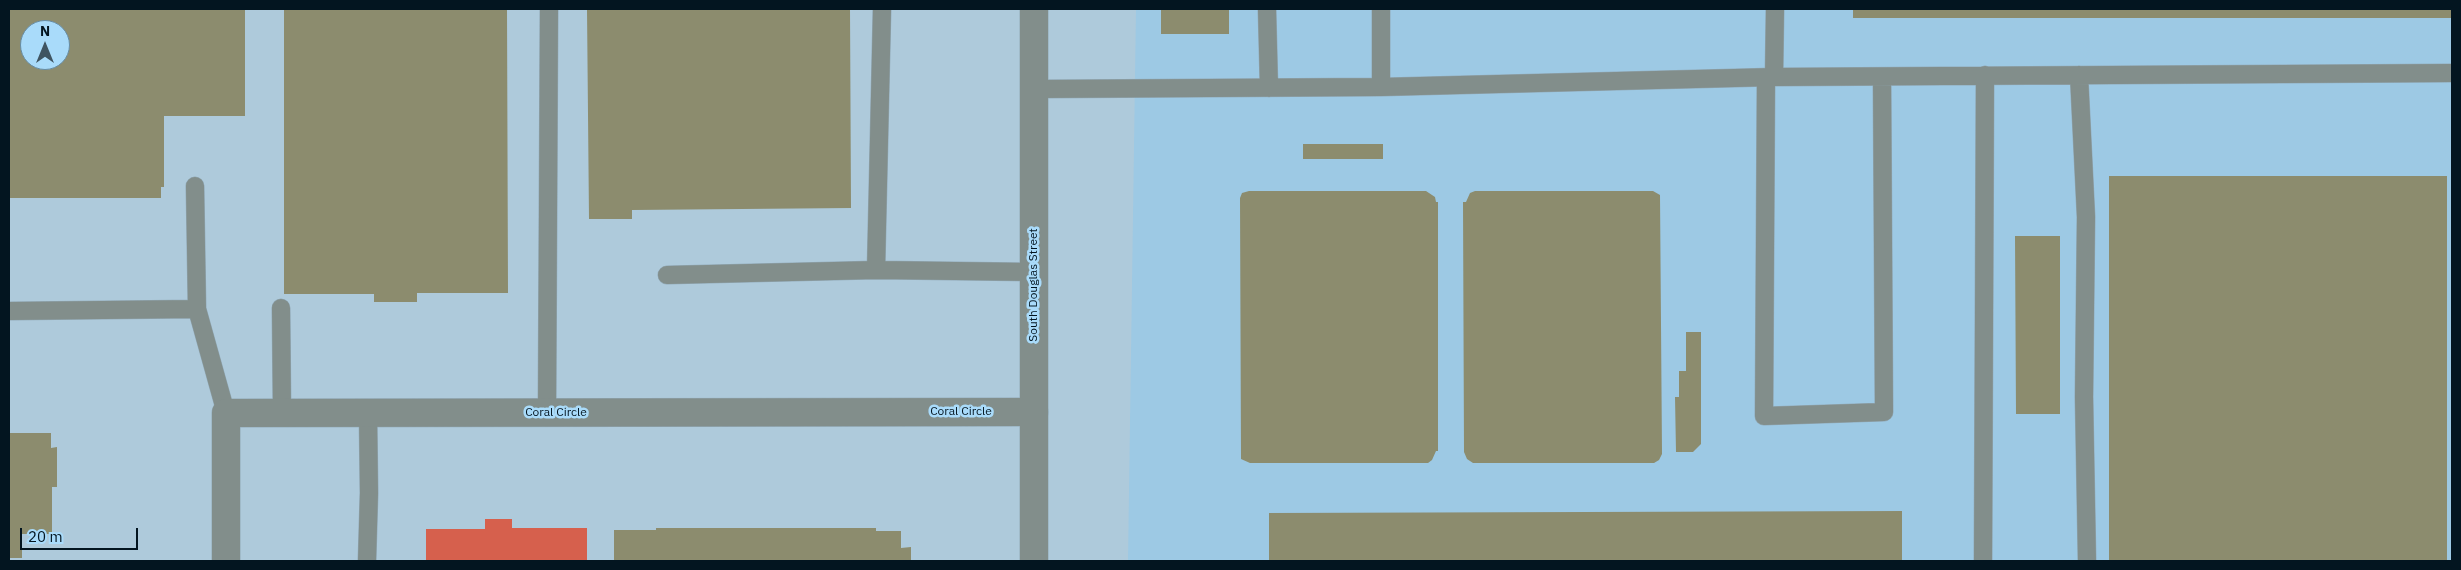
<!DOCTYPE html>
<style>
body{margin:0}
#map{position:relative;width:2461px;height:570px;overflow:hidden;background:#aecadb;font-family:"IBM Plex Sans",sans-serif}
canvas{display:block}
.frame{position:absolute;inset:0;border:10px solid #031520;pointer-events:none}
.north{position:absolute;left:20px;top:20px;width:50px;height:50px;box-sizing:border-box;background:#a9dbfa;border:1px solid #678ca3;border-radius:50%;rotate:0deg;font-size:14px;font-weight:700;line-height:20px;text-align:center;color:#031520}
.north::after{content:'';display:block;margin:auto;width:18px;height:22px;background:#3f5461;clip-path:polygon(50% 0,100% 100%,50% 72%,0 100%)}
.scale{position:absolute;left:20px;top:528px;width:118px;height:22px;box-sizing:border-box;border:2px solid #031520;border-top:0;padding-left:6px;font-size:15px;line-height:18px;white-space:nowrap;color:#031520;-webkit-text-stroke:4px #a9dbfa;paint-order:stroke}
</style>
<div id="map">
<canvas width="2461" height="570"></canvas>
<div class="frame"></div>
<div class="north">N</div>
<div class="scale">20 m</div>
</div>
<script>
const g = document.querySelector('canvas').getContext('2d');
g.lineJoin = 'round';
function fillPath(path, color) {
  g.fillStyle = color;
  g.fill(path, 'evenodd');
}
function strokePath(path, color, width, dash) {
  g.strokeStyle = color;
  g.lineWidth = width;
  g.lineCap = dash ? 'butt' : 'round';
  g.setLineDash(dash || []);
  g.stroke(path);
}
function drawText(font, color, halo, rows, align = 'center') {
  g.font = font + ' "IBM Plex Sans",sans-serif';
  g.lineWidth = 5;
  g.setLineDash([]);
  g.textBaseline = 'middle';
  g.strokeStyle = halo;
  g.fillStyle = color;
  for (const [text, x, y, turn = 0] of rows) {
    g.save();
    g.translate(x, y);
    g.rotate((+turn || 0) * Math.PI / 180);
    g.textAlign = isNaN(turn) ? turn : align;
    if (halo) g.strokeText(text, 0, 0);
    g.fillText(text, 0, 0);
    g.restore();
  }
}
fillPath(new Path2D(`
 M1136 9H2452V561H1128Z`), '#9dc9e4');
fillPath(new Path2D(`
 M485 519H512V528H587V561H426V529H485Z`), '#d6604d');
fillPath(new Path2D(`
 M9 9H245V116H164V187H161V198H9ZM30 30H60V60H30Z
 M284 9H507L508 293H417V302H374V294H284Z
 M587 9H850L851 208 632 210V219H589Z
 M1161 9H1229V34H1161Z
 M1853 9H2452V18H1853Z
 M1303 144H1383V159H1303Z
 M2109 176H2447V561H2109Z
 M1249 191H1426L1435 197 1436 202H1438V451H1436L1432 460 1428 463H1250L1241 459 1240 198 1242 193Z
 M1475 191H1653L1660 195 1662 454 1659 460 1654 463H1473L1467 459 1464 452 1463 202H1466L1470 193Z
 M2015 236H2060V414H2016Z
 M1686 332H1701V444L1693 452H1676L1675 397H1679V371H1686Z
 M9 433H51V448L57 447V487H52V534H22V558H9Z
 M1902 511V561H1269V513Z
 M656 528H876V531H901V548L911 547V561H614V530H656Z`), '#8c8c6e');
const service = new Path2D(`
 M882 9 876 270 1034 272
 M1267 9 1269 88
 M1381 9V87
 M1775 9 1774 77 2452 73
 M2079 75 2086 217 2084 397 2087 561
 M1766 77 1764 416 1884 412 1882 77
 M1035 89 1381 87 1774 77
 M667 275 876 270
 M281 308 282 413
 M197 309 226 413
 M9 311 197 309 195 186
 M547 413 549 9
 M367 561 369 493 368 413
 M1983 561 1985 75`);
const minor = new Path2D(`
 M226 561V413L1034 412`);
const tertiary = new Path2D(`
 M1034 561V9`);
strokePath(service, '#92a9b6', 19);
strokePath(minor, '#92a9b6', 29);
strokePath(tertiary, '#92a9b6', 29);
strokePath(service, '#828e8b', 18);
strokePath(minor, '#828e8b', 28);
strokePath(tertiary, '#828e8b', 28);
drawText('12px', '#031520', '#a9dbfa', [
 ["South Douglas Street",1034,285,-90],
 ["Coral Circle",961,412],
 ["Coral Circle",556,413]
]);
</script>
